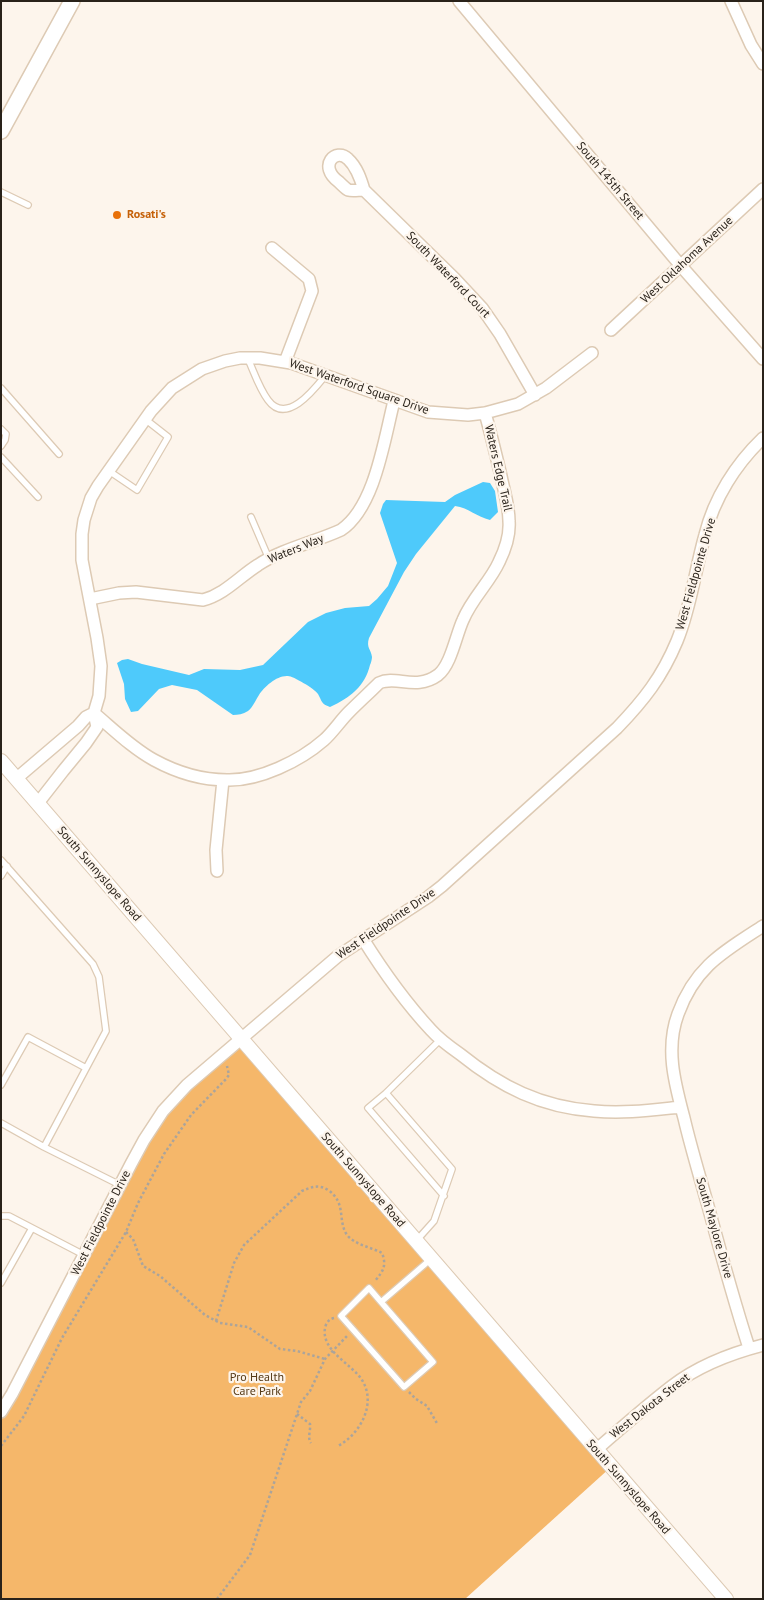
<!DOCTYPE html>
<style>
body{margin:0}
#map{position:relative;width:764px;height:1600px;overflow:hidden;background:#fdf5ec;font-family:"PT Sans",sans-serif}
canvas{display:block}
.frame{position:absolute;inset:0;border:2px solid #29221a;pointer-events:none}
</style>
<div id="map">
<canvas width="764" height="1600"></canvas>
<div class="frame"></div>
</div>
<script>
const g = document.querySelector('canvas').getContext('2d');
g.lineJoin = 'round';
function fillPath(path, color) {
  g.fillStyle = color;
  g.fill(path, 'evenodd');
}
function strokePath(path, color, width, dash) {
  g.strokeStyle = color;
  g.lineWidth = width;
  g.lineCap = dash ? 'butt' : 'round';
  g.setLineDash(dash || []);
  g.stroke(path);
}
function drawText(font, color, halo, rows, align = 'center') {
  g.font = font + ' "PT Sans",sans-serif';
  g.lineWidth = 4.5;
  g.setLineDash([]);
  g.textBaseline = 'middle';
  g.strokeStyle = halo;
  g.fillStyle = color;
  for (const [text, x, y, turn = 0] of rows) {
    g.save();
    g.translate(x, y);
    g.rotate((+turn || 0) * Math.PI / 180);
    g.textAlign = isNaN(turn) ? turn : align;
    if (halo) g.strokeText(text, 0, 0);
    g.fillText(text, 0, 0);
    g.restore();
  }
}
fillPath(new Path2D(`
 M241 1040 611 1467 465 1599H1V1412L163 1111Z`), '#f5b76a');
fillPath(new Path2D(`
 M483 482 490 483 495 491 498 512 490 520C477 517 469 508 455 506L416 554 404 572 369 638C366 648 371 649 372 657 372 659 371 663 370 665 365 686 350 698 330 707 321 704 322 701 318 694 315 689 293 676 288 676 277 675 264 687 259 695 255 701 253 707 248 711 243 714 238 715 233 715L197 690 172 685 159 689 138 711 131 712 125 699 124 684 117 663 122 660 128 659 142 664 189 675 204 669 240 670 263 665 308 622 326 613 345 608 369 606 377 599 388 586 397 563 380 513 383 504 386 500 445 502 455 495Z`), '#4ecafb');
const service = new Path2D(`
 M1 192 28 205
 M248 359C254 372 259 388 268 400 286 425 313 391 325 376
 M1 388 59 454
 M1 429 6 434 5 440 1 446
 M1 457 38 497
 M109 471 137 490 168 437 145 419
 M251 517 269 559
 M1 860 93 964 99 977 106 1031 44 1147 1 1123
 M1 876 7 866
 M1 1085 28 1037 86 1068
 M386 1093 441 1039
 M44 1147 120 1185
 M1 1216H9L84 1255
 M417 1240 434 1221 452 1169 386 1093 368 1108 444 1196
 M1 1283 32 1228
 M381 1302 369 1288 341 1316 404 1387 433 1362 381 1302 431 1259`);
const minor = new Path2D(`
 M459 1 681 266 763 359
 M731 1 751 45 763 64
 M364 190C359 190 352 191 348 190 345 188 341 184 339 182 317 166 336 147 348 159 357 167 361 180 364 190L455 279 482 308 500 334 535 395
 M272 248 309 279 312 291 285 362
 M611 330 763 189
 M90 599 119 593 136 592 203 600C225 594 239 577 258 565 282 549 315 542 341 530 375 507 384 440 394 401
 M94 713C113 729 132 748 154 760 176 772 202 780 227 780 259 781 300 761 324 740 333 732 340 721 349 712 359 702 369 693 379 683 396 675 416 691 438 675 451 665 456 635 463 620 472 598 490 582 499 562 505 550 510 534 509 521 509 506 504 491 501 476 496 455 491 434 485 413
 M17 778 78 726 86 717 94 713
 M38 803 63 771 86 743 97 727 94 713 99 696 101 666 97 638 82 560V534L84 520 91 498 98 486 151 411 172 388 202 369 225 361 240 358H260L291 363 428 412 468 415 485 413 518 404 546 388 592 353
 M217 871 216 850 223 780
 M363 939C383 971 405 1002 431 1030 439 1039 450 1047 460 1054 501 1087 541 1107 594 1111 623 1114 652 1110 681 1107
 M749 1348C734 1301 721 1254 708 1206 700 1177 691 1148 684 1118 675 1084 665 1049 678 1014 695 967 723 952 763 926
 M1 1412 12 1394 131 1164 144 1140 163 1111 187 1085 338 956 428 897 442 886 617 728C644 700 662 677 677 641 691 607 695 570 705 535 714 498 736 464 763 438
 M596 1450C621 1428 646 1406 672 1386 698 1366 732 1353 763 1345`);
const tertiary = new Path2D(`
 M1 761 726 1599`);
const secondary = new Path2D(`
 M1 131 72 1`);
strokePath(service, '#ddcab4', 8);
strokePath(minor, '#ddcab4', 14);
strokePath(tertiary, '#ddcab4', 16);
strokePath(secondary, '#ddcab4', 18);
strokePath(new Path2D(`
 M126 1232 133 1239 143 1266 160 1276 205 1315 220 1323 248 1327 280 1349 297 1351 325 1359
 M334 1318C329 1319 326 1323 325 1328 321 1351 352 1364 362 1380 377 1404 360 1434 338 1446
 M216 1321 234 1263 244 1245 302 1191C311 1187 319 1184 328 1190 347 1203 337 1220 347 1235 355 1245 371 1247 382 1253 387 1266 383 1271 375 1281
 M409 1392 416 1399 427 1406 438 1425
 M297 1414 310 1424C311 1430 307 1438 311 1443
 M1 1446 24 1416 62 1338 126 1232 138 1203 164 1154 191 1115 226 1079 229 1075 227 1066
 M217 1599 250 1555 301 1402 310 1391 325 1359 347 1336`), '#aba49b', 2.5, [2.5, 2.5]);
strokePath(service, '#fff', 5.5);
strokePath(minor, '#fff', 11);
strokePath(tertiary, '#fff', 14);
strokePath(secondary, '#fff', 15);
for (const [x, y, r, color] of [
 [117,215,5,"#e8710a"]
]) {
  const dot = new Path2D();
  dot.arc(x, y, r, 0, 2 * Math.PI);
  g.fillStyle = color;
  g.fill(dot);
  strokePath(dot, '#fdf5ec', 2);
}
drawText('12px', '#29221a', '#fdf5ec', [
 ["South 145th Street",610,181,50],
 ["West Oklahoma Avenue",687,260,-43],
 ["South Waterford Court",448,275,46],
 ["West Waterford Square Drive",359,387,19],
 ["Waters Edge Trail",498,468,77],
 ["Waters Way",296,549,-22],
 ["West Fieldpointe Drive",696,574,-74],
 ["South Sunnyslope Road",99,874,49],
 ["West Fieldpointe Drive",386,924,-34],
 ["South Sunnyslope Road",363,1180,49],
 ["West Fieldpointe Drive",101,1223,-63],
 ["South Maylore Drive",714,1228,74],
 ["West Dakota Street",650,1406,-38],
 ["South Sunnyslope Road",628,1487,49]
]);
drawText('bold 12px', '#c56008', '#fdf5ec', [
 ["Rosati's",127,215]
], 'left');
drawText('12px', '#563a17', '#fdf5ec', [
 ["Pro Health",257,1378],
 ["Care Park",257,1392]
]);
</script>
